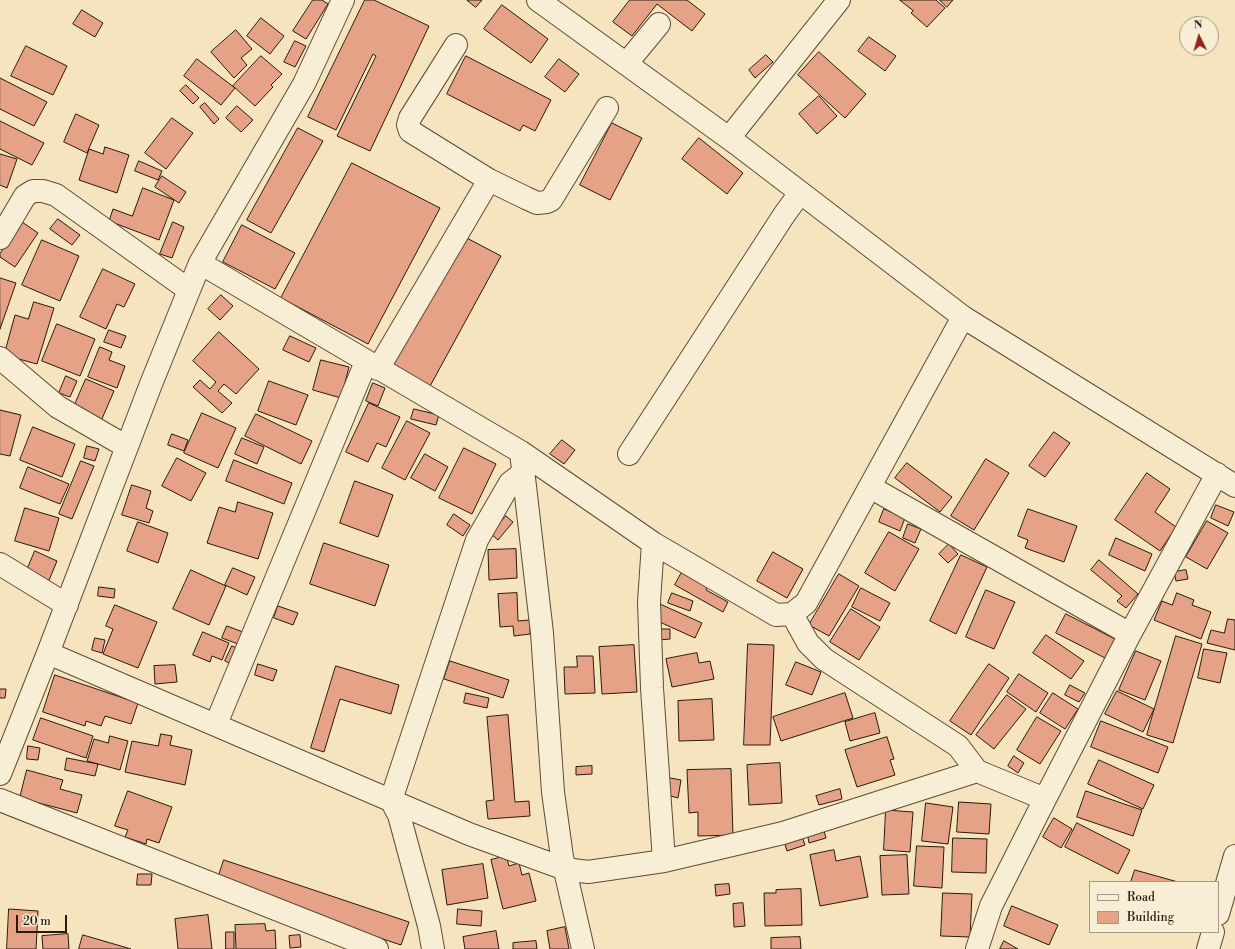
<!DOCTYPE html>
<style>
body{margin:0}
#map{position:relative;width:1235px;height:949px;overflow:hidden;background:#f5e4be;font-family:"Libre Bodoni",serif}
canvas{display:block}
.legend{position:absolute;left:1089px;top:881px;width:130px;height:52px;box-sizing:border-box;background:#f8edd5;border:1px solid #a59985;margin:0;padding:5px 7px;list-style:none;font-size:12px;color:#291a0c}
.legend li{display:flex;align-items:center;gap:8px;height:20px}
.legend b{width:20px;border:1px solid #a59985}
.north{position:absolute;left:1179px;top:16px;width:40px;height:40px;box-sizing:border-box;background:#f8edd5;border:1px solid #a59985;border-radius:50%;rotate:355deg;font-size:11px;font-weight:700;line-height:16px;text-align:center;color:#291a0c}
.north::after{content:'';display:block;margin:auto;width:14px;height:18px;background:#8f2418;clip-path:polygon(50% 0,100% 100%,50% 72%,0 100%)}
.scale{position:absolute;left:16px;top:915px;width:51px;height:18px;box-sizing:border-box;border:2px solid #291a0c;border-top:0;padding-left:5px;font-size:12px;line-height:14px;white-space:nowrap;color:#291a0c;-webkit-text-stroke:3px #f8edd5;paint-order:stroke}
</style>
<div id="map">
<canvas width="1235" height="949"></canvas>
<ul class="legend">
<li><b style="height:5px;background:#f8edd5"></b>Road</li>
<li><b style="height:11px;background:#e6a286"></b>Building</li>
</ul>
<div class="north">N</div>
<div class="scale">20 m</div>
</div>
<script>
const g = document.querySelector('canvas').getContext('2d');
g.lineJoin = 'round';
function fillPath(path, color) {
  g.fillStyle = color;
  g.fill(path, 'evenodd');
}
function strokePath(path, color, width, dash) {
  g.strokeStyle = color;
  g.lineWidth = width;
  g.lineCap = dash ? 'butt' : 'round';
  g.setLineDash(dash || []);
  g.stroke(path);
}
const building = new Path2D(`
 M313 0H322L328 4 306 39 293 31Z
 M365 0H374L429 26 370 151 337 136 376 56 373 54 336 130 308 117Z
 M467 0H482L476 7Z
 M630 0H687L705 14 692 31 657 4 632 36 613 22Z
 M900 0H936L945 8 927 27 911 13 913 11Z
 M940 0H953L947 7Z
 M502 5 548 39 531 63 484 29Z
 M82 10 103 23 95 37 73 24Z
 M261 18 284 36 270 54 247 36Z
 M236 30 252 49 241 58 247 65 234 78 211 52Z
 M869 37 896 56 885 71 858 51Z
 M295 41 306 46 295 67 284 62Z
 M26 46 67 66 53 95 11 76Z
 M819 52 866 94 845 118 798 75Z
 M766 55 773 62 755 78 749 70Z
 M261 56 282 74 271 85 273 87 255 106 233 86Z
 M466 56 551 100 535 131 523 125 520 131 447 94Z
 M197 59 235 88 221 105 184 76Z
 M559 59 579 74 565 92 545 77Z
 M0 78 47 102 34 126 0 109Z
 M186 85 199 98 193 104 180 91Z
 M819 96 837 116 817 134 799 114Z
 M205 103 219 119 214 124 200 107Z
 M237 106 253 120 241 132 226 118Z
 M76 114 99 125 87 153 64 142Z
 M172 118 193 133 166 169 145 153Z
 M0 121 44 143 32 165 0 149Z
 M612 123 642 138 610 200 580 185Z
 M298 128 323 141 271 233 247 220Z
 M699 138 743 173 727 194 682 159Z
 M105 147 129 155 117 193 79 180 89 149 103 154Z
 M0 154 17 159 7 188 0 185Z
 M139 161 162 171 158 180 135 171Z
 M352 163 440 208 368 344 281 298Z
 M162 176 186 192 179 203 155 187Z
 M143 188 174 200 159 240 109 221 113 209 132 216Z
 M58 219 80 235 72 245 50 229Z
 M22 222 38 233 15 267 0 257V254Z
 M173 222 184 227 172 258 160 254Z
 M242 225 295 253 275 289 223 262Z
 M463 236 501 256 429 388 391 367Z
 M42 240 79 256 60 301 22 285Z
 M103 269 135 284 124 307 117 304 106 329 80 317Z
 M0 278 16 283 0 329Z
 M221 295 233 306 220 320 208 309Z
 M34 302 54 308 37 364 4 355 15 315 28 319Z
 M57 324 95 339 80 376 42 361Z
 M109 330 126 336 121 348 104 342Z
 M219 332 259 369 236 394 224 384 218 391 232 403 222 413 193 387 200 380 210 389 216 382 193 361Z
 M290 336 316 348 309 362 283 350Z
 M100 347 112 352 109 360 125 366 117 388 88 377Z
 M321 360 349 367 341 398 313 390Z
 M66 376 77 381 70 397 59 393Z
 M86 379 114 391 101 421 73 409Z
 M269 381 308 395 296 425 258 411Z
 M373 383 385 388 378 406 366 401Z
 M369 403 400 417 386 447 377 443 368 462 346 452Z
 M414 409 439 415 436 425 411 419Z
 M0 410 21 415 10 456 0 454Z
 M202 413 236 428 218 468 184 453Z
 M256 414 312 441 301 464 245 436Z
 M407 421 430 433 405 480 382 468Z
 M33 427 75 444 62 477 20 460Z
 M1054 432 1070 443 1045 477 1029 466Z
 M172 434 188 440 184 451 168 445Z
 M242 438 264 447 257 464 235 454Z
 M562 440 575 450 564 464 550 454Z
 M87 446 99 449 95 461 84 458Z
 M464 448 496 464 472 514 439 498Z
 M425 454 448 467 435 491 411 478Z
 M177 458 206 473 191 501 162 486Z
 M986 459 1009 473 974 530 951 516Z
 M234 460 292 483 284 504 226 481Z
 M81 461 94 466 72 519 59 514Z
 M907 463 952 497 940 512 895 478Z
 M28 467 69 484 60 504 20 488Z
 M1147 473 1170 489 1155 512 1176 527 1160 551 1115 520Z
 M355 481 393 495 378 537 340 523Z
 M132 485 151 491 146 508 153 511 149 523 122 515Z
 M238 502 273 513 258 559 207 543 219 507 235 512Z
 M1216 505 1234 512 1228 526 1211 518Z
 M25 508 59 518 49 551 15 541Z
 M884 509 905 518 900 531 879 522Z
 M1028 509 1077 526 1064 562 1025 548 1028 540 1018 536Z
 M454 514 470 525 463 536 447 525Z
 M506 516 513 522 498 540 491 534Z
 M1207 521 1228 533 1207 569 1186 557Z
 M138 522 168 533 158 563 127 551Z
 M908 524 921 529 915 543 903 538Z
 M889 532 919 549 895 591 865 573Z
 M1116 538 1152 554 1145 571 1109 555Z
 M324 543 389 565 375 606 310 584Z
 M949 544 958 554 948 563 939 554Z
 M516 549 517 578 489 580 488 550Z
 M35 551 57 561 47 585 25 575Z
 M773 552 803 569 787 598 757 581Z
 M961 555 987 567 956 634 930 621Z
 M1099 560 1138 594 1126 608 1117 601 1122 596 1091 570Z
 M233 568 255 577 247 595 225 585Z
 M191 570 226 586 209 625 173 609Z
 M1186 570 1188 579 1176 581 1174 572Z
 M682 572 708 586 706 590 728 602 723 612 675 585Z
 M839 574 859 586 829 636 809 625Z
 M99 587 115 589 114 598 98 596Z
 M861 588 890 603 880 621 852 607Z
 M986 590 1015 602 994 649 966 637Z
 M517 593 518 621 530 620V634L514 636 513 626 500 627 498 594Z
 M672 593 693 601 690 611 668 603Z
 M1177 593 1194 600 1192 605 1211 612 1201 639 1154 620 1162 601 1172 605Z
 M660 604 702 623 695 638 653 619Z
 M115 605 157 622 138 668 103 654 113 629 106 626Z
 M278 606 298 613 293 625 274 618Z
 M851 609 880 627 859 660 830 642Z
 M1066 614 1115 639 1105 658 1056 633Z
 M1228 619 1235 620V650L1207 643 1211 630 1224 633Z
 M227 626 243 632 238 644 222 638Z
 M658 629H670V639L659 640Z
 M203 632 229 643 222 660 212 656 210 662 193 655Z
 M1046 635 1084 661 1071 679 1033 653Z
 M1176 636 1202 644 1173 743 1147 735Z
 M95 638 105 640 102 653 92 650Z
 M748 644 774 645 770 745H744Z
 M634 645 637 692 602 694 599 647Z
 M232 646 241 650 233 665 225 661Z
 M1204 649 1227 653 1220 683 1198 678Z
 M1136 651 1161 661 1145 700 1119 690Z
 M697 653 699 663 710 661 714 679 672 687 666 659Z
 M577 656H593L595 693 565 694 564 667H577Z
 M450 661 509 680 503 698 444 679Z
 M796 662 821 672 812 695 786 685Z
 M258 664 277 670 273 681 255 675Z
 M989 664 1009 678 971 735 950 721Z
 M175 665 177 682 155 684 154 666Z
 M336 666 399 685 391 714 340 699 324 752 311 748Z
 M1019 674 1048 693 1036 712 1007 692Z
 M55 675 138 703 131 724 105 716 101 726 86 721 85 726 43 712Z
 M1070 685 1085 693 1079 702 1065 695Z
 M0 689H6L5 698H0Z
 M1117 691 1154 709 1143 732 1105 714Z
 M466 693 489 698 487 708 464 703Z
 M845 693 853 718 781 741 773 717Z
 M1053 693 1078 709 1065 729 1040 713Z
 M1007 695 1026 709 994 749 976 735Z
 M712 699 714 740 679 741 678 701Z
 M875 713 880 733 850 741 845 722Z
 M508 715 515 802 529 801 530 816 488 819 486 801 494 800 487 717Z
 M1037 717 1061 731 1040 764 1017 750Z
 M41 718 93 736 86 758 33 740Z
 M1101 721 1168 747 1158 773 1091 747Z
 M161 734 172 736 170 745 192 750 185 785 125 772 132 741 158 746Z
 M110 736 128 741 120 770 87 761 94 739 108 743Z
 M887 737 894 759 890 760 895 775 857 787 845 750Z
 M28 746 40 748 38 760 27 759Z
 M1014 756 1024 763 1018 773 1008 766Z
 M67 758 98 764 95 776 65 770Z
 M1099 760 1154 785 1143 809 1088 784Z
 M780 763 782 803 749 805 747 765Z
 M592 766V774L576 775V767Z
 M731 769 733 835 698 836V812L689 813 687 770Z
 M27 770 63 780 60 789 82 795 77 813 20 798Z
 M670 778 681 780 678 798 667 795Z
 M840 789 842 799 819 805 816 796Z
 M128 791 172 807 159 843 147 839 146 844 125 837 128 830 115 826Z
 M1086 791 1142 810 1133 836 1077 817Z
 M959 802 991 804 989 834 957 832Z
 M926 803 953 807 948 844 922 841Z
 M886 810 913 812 910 852 884 850Z
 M1054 818 1072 829 1061 848 1043 837Z
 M1077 823 1130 850 1118 874 1065 847Z
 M823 827 826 838 809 843 807 832Z
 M801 833 805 845 787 851 783 838Z
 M953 838 987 839 986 873 952 872Z
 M917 846 944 847 942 888 914 886Z
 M834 850 836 861 860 856 868 897 820 906 810 855Z
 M907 855 909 894 882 895 880 856Z
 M506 856 509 866 519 863 522 875 529 873 536 901 503 909 491 860Z
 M224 860 409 922 401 945 216 884Z
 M483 864 488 898 447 905 442 870Z
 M1135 870 1178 882H1131Z
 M138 874H152L151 885H137Z
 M729 884 730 894 716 896 715 885Z
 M801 889 802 925 765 926 764 893H776V890Z
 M943 893 972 894 970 937 941 936Z
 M743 903 745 926 734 927 733 904Z
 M1012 906 1058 925 1049 945 1004 926Z
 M9 909 38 911 36 949H7Z
 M458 909 482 911 481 926 457 924Z
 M208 915 212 949H178L175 919Z
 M265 924 266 931 275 930 276 949H236L235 925Z
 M565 927 569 949H550L547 931Z
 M496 931 499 949H465L463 937Z
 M226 932H234V949H226Z
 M68 934 69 949H43L42 936Z
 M83 935 131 949H79Z
 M300 935 301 947 290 948 289 936Z
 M800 937 801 949H771V938Z
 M536 941 537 949H513V943Z
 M1004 941 1018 949H1000Z`);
fillPath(building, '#e6a286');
strokePath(building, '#291a0c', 1);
const minor = new Path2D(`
 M538 0 737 144 963 317 1235 486
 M456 45 410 118 408 125 410 131 489 180 526 198 537 203 547 202 551 200 607 108
 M626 64 659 24
 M729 138 839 0
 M0 238 25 196 33 191H43L56 195 189 290
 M200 263 521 452 542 633 553 792 562 857 583 949
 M0 358 58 407 127 447
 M378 369 489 180
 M521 452 653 543 776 615 792 614 806 603 963 317
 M629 454 784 215 800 193
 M870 487 1130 634
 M653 543 649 602 652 688 664 861
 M0 564 67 605
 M792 614 808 643 824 659 958 746 977 771 1045 799
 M48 653 469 834 565 869 588 872 664 861 783 833 977 771
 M216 724 366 362
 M0 774 48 653 151 384 200 263 304 84 343 0
 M0 800 377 949
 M1218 914 1235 856
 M433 949 429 926 399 815 391 800 477 540 510 483 523 473
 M977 949 991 906 1045 799 1130 634 1217 474
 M1208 949 1213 932`);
strokePath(minor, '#5c4c38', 24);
strokePath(minor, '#f8edd5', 22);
</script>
